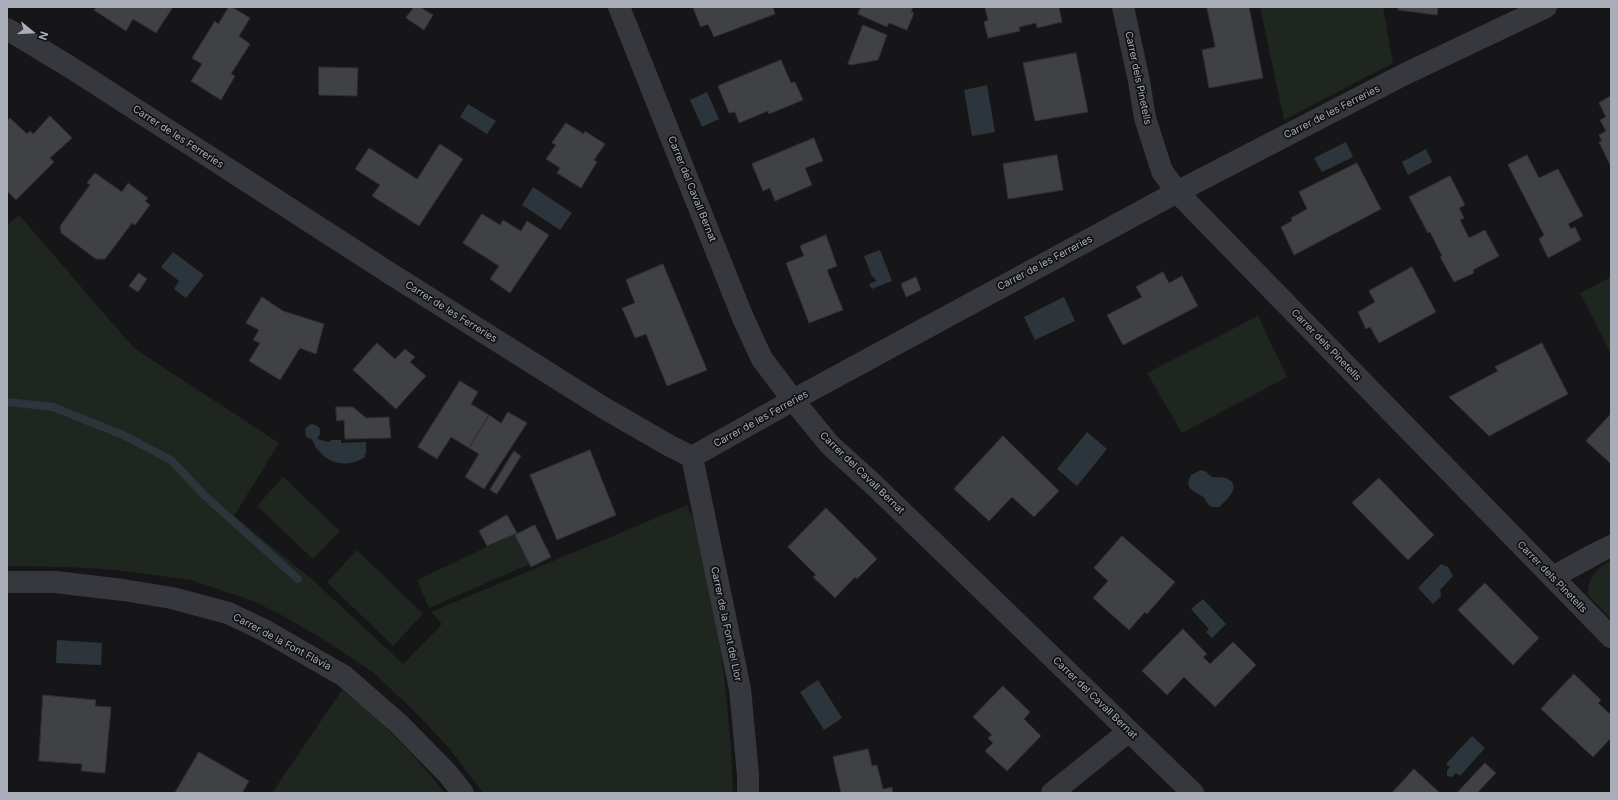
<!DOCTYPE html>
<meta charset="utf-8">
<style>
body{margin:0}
#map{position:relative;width:1618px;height:800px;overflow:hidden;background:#161618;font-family:Inter,sans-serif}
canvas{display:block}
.frame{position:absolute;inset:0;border:8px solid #a8adb8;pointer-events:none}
.north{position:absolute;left:12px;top:12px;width:40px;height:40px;-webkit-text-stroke:3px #111113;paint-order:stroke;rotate:108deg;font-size:11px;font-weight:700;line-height:16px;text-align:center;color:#a8adb8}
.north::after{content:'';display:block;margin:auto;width:14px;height:18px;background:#a8adb8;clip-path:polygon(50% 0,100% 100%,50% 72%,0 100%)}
</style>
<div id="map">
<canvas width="1618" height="800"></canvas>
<div class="frame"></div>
<div class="north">N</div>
</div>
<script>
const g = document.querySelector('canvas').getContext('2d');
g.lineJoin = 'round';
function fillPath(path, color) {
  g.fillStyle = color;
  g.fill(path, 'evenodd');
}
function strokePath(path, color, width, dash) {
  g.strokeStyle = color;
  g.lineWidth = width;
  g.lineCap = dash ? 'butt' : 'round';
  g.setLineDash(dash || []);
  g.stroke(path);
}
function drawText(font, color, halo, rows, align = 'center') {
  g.font = font + ' Inter,sans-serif';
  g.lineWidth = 3.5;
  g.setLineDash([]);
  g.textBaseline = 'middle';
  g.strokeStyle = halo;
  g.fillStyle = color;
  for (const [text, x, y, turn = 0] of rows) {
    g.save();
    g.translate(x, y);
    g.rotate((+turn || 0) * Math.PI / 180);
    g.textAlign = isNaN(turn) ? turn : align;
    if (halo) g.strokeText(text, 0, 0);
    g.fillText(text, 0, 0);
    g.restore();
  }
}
fillPath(new Path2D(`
 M1260 7H1383L1393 63 1284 120Z
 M19 215 134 348 279 443 234 516 315 582 403 664 442 624 431 612 687 505 693 518C701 550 709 582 715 614 725 673 731 733 733 793H483L449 748 420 717 374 673 331 644 285 617 253 601 191 580 115 570 68 567 7 566V225Z
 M1611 277V354L1580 293Z
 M1258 316 1287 377 1182 433 1147 373Z
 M283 477 340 531 313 559 257 506Z
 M514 534 530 564 429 608 417 580Z
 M357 550 423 614 393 646 327 582Z
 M1611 561V619L1588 595C1587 579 1596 568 1611 561Z
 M342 690C382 720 414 755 445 793H272Z`), '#1e261f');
fillPath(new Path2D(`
 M987 85 995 132 972 136 964 90Z
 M707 92 719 119 702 127 690 100Z
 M468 104 496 121 487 134 460 117Z
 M1346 142 1353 157 1322 172 1314 158Z
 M1426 149 1432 162 1408 175 1402 162Z
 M533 187 572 213 560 230 522 205Z
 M880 250 892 281 872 289 869 284 876 281 874 277H872L864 256Z
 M173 252 204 275 186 298 174 289 179 281 161 267Z
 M1064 297 1075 321 1035 340 1024 317Z
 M312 424 319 427C321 432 320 435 317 439L328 442 332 440H341V443L366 442V454L364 455 366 456C351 468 329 465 318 450 315 448 314 441 311 439 310 438 307 438 306 437L305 429 309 425Z
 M1087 432 1107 449 1077 486 1057 469Z
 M1201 470 1205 471 1212 477C1217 478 1223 476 1228 479 1242 486 1226 501 1219 507 1205 508 1209 501 1202 496 1192 490 1184 488 1191 475Z
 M1441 564 1448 567 1453 576 1440 590 1441 596 1433 604 1418 588Z
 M1203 599 1226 624 1212 638 1206 632 1209 629 1191 609Z
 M57 640 102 643 101 665 56 663Z
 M818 680 842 718 824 730 800 692Z
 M1472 736 1485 748 1460 776 1456 773 1452 777 1447 776V770L1450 767 1446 764Z`), '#2c353c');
strokePath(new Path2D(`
 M7 402 53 407 123 435 171 460 205 496 298 579`), '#2c353c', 8);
const building = new Path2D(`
 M97 7H173L156 33 133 19 126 31 94 10Z
 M229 7H232L250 18 239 36 250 44 231 74 235 76 221 100 191 81 202 64 192 58 215 21 218 24Z
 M414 7H420L433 15 424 30 406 18Z
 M693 7H773L775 14 714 37 708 24 701 27Z
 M861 7H913L911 12 914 13 907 30 889 23 887 27 858 14Z
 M985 7H1059L1062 22 1037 28 1036 23 1019 27 1020 31 988 38 984 22 988 20Z
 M1207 7H1249L1263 78 1209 88 1202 50 1215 47Z
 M1399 7H1438L1437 15 1398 10Z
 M863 25 887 35 878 60 851 65 848 64Z
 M1076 53 1088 112 1035 121 1023 63Z
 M781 60 791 83 795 82 803 100 769 114 768 111 739 123 735 112 729 113 718 86Z
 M319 67 358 68 357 96 319 95Z
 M1611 96V167L1599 142 1602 141 1599 135 1606 131 1600 120 1606 117 1599 103Z
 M50 116 72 138 50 158 54 162 16 200 7 191V121L10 118 27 134 30 131 33 134Z
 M566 123 584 134 585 131 605 144 594 160 597 162 581 188 557 173 560 168 546 159 556 145 552 143Z
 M814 138 823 161 805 168 812 185 775 201 770 188 763 191 752 164Z
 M440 144 463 159 419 226 372 196 380 185 355 169 369 148 417 179Z
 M1057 155 1063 190 1008 199 1003 164Z
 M1527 155 1539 178 1558 169 1583 216 1568 224 1571 229 1575 227 1581 240 1548 258 1539 239 1544 235 1508 165Z
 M1357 163 1381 209 1294 255 1281 227 1292 221 1291 218 1307 209 1299 192Z
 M95 173 122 192 128 183 148 198 145 201 150 205 135 225 132 223 105 259H96L61 233 60 226 90 185 87 183Z
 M1450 176 1465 205 1459 208 1464 218 1460 220 1469 238 1485 230 1499 256 1473 270 1474 273 1454 282 1440 257 1442 256 1430 232 1428 233 1409 197Z
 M482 214 500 225 503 220 521 231 527 221 549 235 510 293 490 279 499 266 463 243Z
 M826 235 837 266 827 270 843 310 809 323 786 263 804 256 800 246Z
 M663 264 707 370 667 386 646 334 635 338 622 308 635 303 626 280Z
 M1412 267 1436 312 1379 343 1370 327 1366 329 1358 312 1375 302 1369 291Z
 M1163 272 1169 283 1182 276 1198 306 1123 345 1107 315 1142 297 1136 287Z
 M139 273 147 279 138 292 129 286Z
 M916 277 921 290 906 297 901 284Z
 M262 297 283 311 324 324 316 354 300 348 280 380 249 361 260 343 253 340 259 330 246 323Z
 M377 343 395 359 405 349 415 357 410 362 426 376 396 409 353 370Z
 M1542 343 1568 394 1489 436 1449 397 1498 371 1495 367Z
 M460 381 478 392 471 404 489 415 469 448 451 437 437 459 418 447Z
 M336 407H353L366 418 389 417 391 438 345 439 344 420 337 421Z
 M508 412 527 423 484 489 465 477 479 454 469 448 489 415 501 423Z
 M1611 414V464L1586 441Z
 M1003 436 1059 491 1034 517 1012 497 989 521 954 489Z
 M590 450 616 515 557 540 530 475Z
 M514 451 521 456 497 494 490 490Z
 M1379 478 1434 535 1408 560 1352 503Z
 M826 508 877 559 857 579 855 577 835 598 813 577 816 575 788 547Z
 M507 515 517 533 487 546 479 531Z
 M535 525 551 557 531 567 515 535Z
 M1122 536 1175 582 1147 614 1145 612 1129 630 1093 598 1108 581 1094 568Z
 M1485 583 1539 638 1513 665 1458 610Z
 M1183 629 1207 654 1203 657 1210 664 1233 642 1256 665 1215 707 1184 677 1167 695 1142 671Z
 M1574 674 1601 700 1598 703 1611 715V738L1593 757 1541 709Z
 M1003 686 1030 712 1024 719 1041 736 1007 771 985 751 993 743 988 738 992 735 973 717Z
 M43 695 96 700 95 706 111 707 105 773 81 771 82 764 39 761Z
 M868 749 872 766 877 765 883 789 892 787 893 793H841L833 757Z
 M199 752 249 781 242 793H175Z
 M1485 763 1496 773 1477 793H1457Z
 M1414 769 1440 793H1392Z`);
fillPath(building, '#404145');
strokePath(building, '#303034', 1);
strokePath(new Path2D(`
 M619 7 743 318 762 359 793 400 830 445 873 484 1193 793
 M1123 7 1139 81 1145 118 1162 171 1177 192 1611 637
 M7 29 70 67 391 274 604 408 670 446 692 457
 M692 457 793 400 1177 192 1405 74 1546 7
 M692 457 740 689 748 775V793
 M1553 577 1593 555 1611 546
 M7 582H55L123 590 172 598 228 613 266 631 344 676 399 724 448 774 463 793
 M1052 793 1129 731`), '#37383d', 22);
drawText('10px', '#a8adb8', '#111113', [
 ["Carrer dels Pinetells",1138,78,78],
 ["Carrer de les Ferreries",1332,112,-27],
 ["Carrer de les Ferreries",178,137,33],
 ["Carrer del Cavall Bernat",692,189,68],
 ["Carrer de les Ferreries",1045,263,-28],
 ["Carrer de les Ferreries",451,312,32],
 ["Carrer dels Pinetells",1326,345,46],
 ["Carrer de les Ferreries",761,419,-29],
 ["Carrer del Cavall Bernat",862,473,44],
 ["Carrer dels Pinetells",1552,577,46],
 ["Carrer de la Font del Llor",726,624,78],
 ["Carrer de la Font Flàvia",282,642,28],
 ["Carrer del Cavall Bernat",1095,698,44]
]);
</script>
